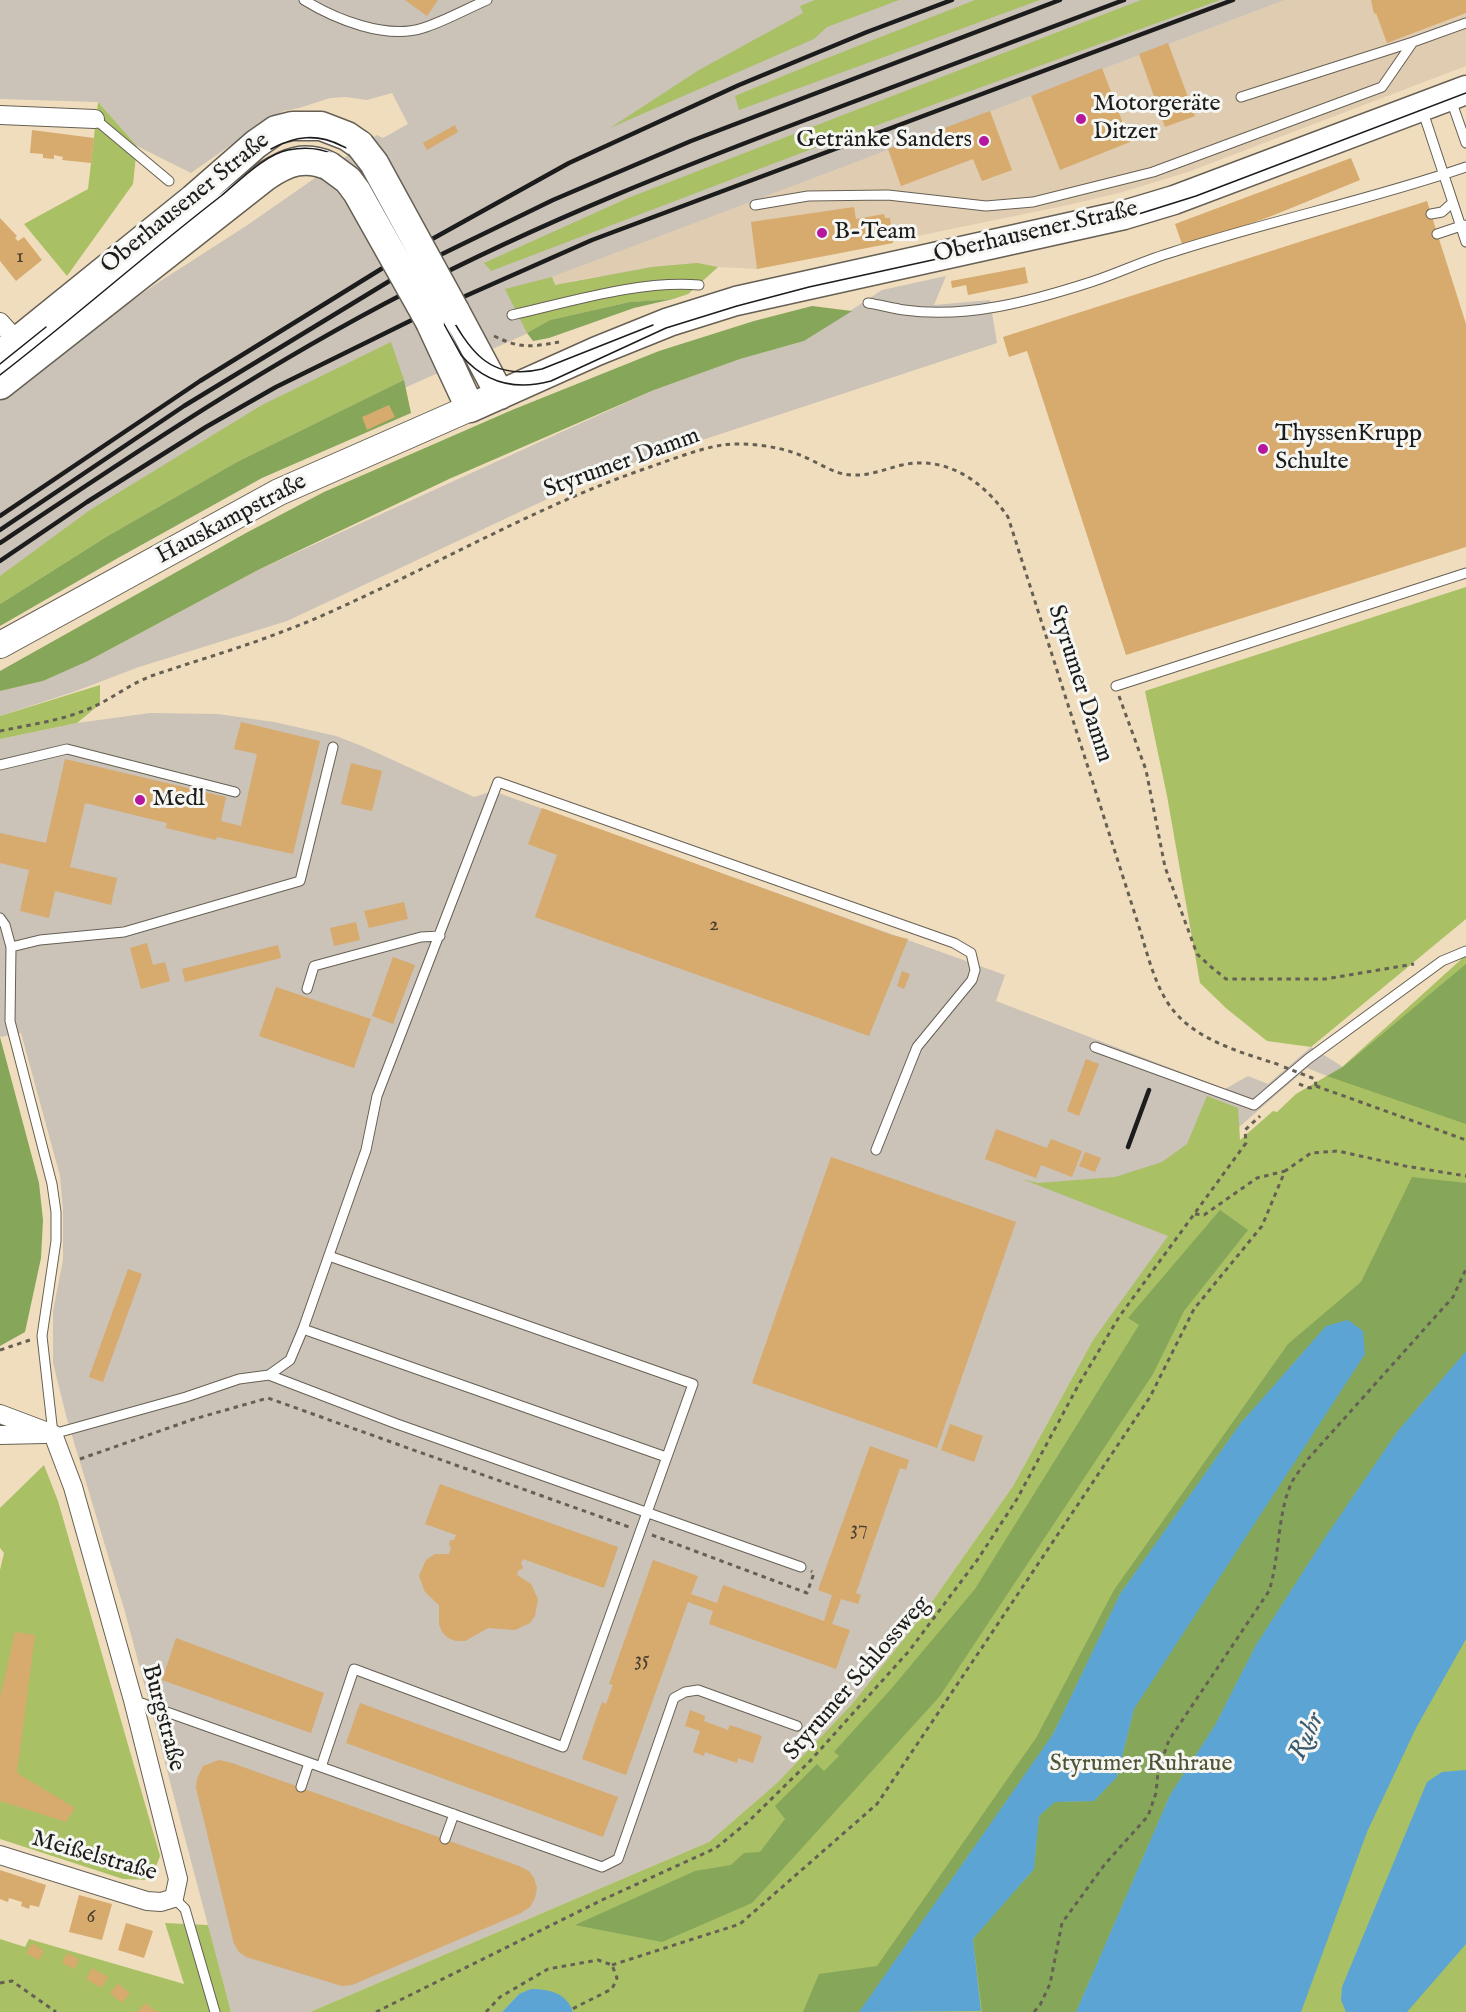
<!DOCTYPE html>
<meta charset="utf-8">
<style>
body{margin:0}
canvas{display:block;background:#f0ddbd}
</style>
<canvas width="1466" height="2012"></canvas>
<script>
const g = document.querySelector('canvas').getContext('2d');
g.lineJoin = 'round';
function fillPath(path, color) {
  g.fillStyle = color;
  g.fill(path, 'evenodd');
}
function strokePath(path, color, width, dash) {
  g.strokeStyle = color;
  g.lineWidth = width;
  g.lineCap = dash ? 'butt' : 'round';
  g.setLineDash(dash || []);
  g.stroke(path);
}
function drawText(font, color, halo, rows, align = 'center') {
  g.font = font + ' "IM FELL English",serif';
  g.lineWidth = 6;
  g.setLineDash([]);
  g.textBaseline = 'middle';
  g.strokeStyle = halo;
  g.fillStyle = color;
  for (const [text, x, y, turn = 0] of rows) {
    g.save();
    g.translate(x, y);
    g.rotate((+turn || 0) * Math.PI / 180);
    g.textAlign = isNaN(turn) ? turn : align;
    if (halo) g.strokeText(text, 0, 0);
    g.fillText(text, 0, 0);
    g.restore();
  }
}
fillPath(new Path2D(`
 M1285 0H1466V66L1188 172 1119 193 1068 205 757 269 718 267 697 263 589 278 555 285 552 277Z`), '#e0ccb1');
fillPath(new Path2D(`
 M0 0H1285L552 277 555 285 652 267 697 263 718 267 688 294 673 299 630 302 550 320 524 335 237 462 106 537 0 578V398L54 354 159 282 246 226 377 135 383 138 408 124 392 93 367 100 346 97 330 98 299 108 284 111 269 118 191 173 137 146 98 102 0 99Z
 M946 276 934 305 990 300 997 343 605 472 287 621 139 667 76 691 0 716V691L43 681 88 661 258 570 654 390 740 359 804 341 882 290Z
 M150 713 218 714 274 722 336 736 362 746 474 797 493 791 1005 975 996 1001 1225 1089 1248 1076 1268 1084 1311 1047 1343 1067 1327 1076 1307 1068 1238 1128 1239 1141 1093 1340 1013 1486 922 1616 852 1704 778 1782 709 1842 310 2012H231L125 1612 67 1419 53 1363V1311L63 1260V1210L60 1176 21 1033 0 1037V739L77 723Z`), '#cbc2b8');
fillPath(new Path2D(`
 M815 0H899L827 27 814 39 610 128 699 70 803 13 800 6Z
 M975 0H1040L739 110 735 96 817 62Z
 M1141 0H1220L809 150 491 271 484 263 628 198Z
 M98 102 137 146 133 184 67 276 24 224 88 189Z
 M697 263 718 267 688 294 673 299 630 302 550 320 527 333 505 289 552 277 555 285 652 267Z
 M391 342 404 380 237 462 106 537 0 604V576L90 510 262 405Z
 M1466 587V919L1311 1047 1267 1041 1227 1009 1200 983 1167 796 1145 691Z
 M100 685V704L77 723 0 739V716Z
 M1466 955V2012H573L572 2009 519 1994 502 2012H310L709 1842 778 1782 852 1704 922 1616 1013 1486 1093 1340 1168 1236 1022 1179 1038 1183 1115 1177 1162 1162 1187 1144 1207 1096 1238 1108 1240 1140 1273 1111 1277 1112 1296 1094 1342 1067Z
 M44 1465 58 1501 160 1856 151 1880 123 1879 0 1839V1570L4 1553 0 1548V1508Z
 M165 1923 208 1925 231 2012H0V1939L25 1947 29 1939 184 1984Z`), '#a9c065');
fillPath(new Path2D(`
 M673 299 634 308 549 338 533 341 527 333 550 320 630 302Z
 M812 306 852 311 804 341 740 359 654 390 449 479 258 570 88 661 43 681 0 691V671L246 533 324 492 512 410 659 351 754 321Z
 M404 380 411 413 262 478 118 558 0 626V604L106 537 237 462Z
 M1466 964V1124L1327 1076 1343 1067Z
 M0 1037 39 1183 43 1220 41 1258 25 1332 0 1346Z
 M1412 1177 1466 1183V1351L1397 1432 1324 1539 1256 1645 1215 1725 1170 1795 1076 2012H982L973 1939 1034 1869 1039 1816 1055 1802 1094 1801 1117 1777 1134 1709 1326 1326 1240 1424 1120 1594 1053 1734 859 2012H803L819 1974 877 1966 1036 1738 1114 1590 1288 1344 1361 1282Z
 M1220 1210 1248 1230 1184 1311 1153 1374 940 1696 752 1903 662 1942 575 1925 695 1871 731 1865 744 1853 760 1852 785 1819 775 1806 817 1764 824 1771 839 1756 834 1752 891 1689 975 1589 1139 1325 1128 1318Z`), '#86a65a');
fillPath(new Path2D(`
 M1348 1320 1363 1331 1365 1354 1134 1709 1117 1777 1094 1801 1055 1802 1039 1816 1034 1869 973 1939 981 2011 859 2012 1053 1734 1120 1594 1240 1424 1326 1326Z
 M1466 1351V1639L1416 1728 1367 1832 1301 2012H1076L1170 1795 1215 1725 1256 1645 1324 1539 1397 1432Z
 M1466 1770V1944L1407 2012H1346L1341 2000 1342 1987 1427 1782 1442 1772Z
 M531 1989C549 1989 567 1993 573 2012H502L519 1994Z`), '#5ca4d3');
fillPath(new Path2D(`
 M405 0H438L427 16Z
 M1371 0H1466V13L1387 43 1376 13 1374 14Z
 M1168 43 1195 116 1165 127 1139 54Z
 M1102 68 1130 142 1060 170 1031 96Z
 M990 111 1012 170 982 181 973 159 901 186 888 149Z
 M455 125 458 132 427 150 423 143Z
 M32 130 94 138 91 163 62 160 63 157 54 155V159L43 158V154L30 153Z
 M1351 158 1360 180 1269 217 1183 247 1175 224Z
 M1427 201 1466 324V547L1126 655 1027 351 1009 357 1003 337Z
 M854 207 856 219 884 214 885 218H890L893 243 757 269 751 222Z
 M0 218 17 236 15 238 18 241 24 237 42 260 16 281 0 261Z
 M1025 267 1028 283 968 295 966 285 952 288 951 281Z
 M389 405 395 417 367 430 362 417Z
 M241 722 320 741 293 854 217 837 216 840 166 828 167 823 85 803 70 867 117 878 111 905 55 891 49 918 20 911 29 870 0 863V833L46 843 65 759 226 797 221 821 241 826 257 754 234 749Z
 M351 763 382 771 372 811 341 804Z
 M542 808 892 935 908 939 869 1036 535 917 557 855 528 844Z
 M404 902 408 919 369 928 364 911Z
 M356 922 360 940 334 946 330 928Z
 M147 943 153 965 165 962 170 981 141 989 130 948Z
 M278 945 281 958 185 982 182 969Z
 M393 957 415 965 393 1024 372 1016Z
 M902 971 910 974 904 989 897 986Z
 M276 987 371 1019 354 1068 259 1036Z
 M1086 1059 1099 1064 1079 1116 1067 1111Z
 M996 1129 1047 1148 1051 1139 1082 1151 1072 1177 1041 1165 1036 1178 985 1159Z
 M1085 1152 1101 1158 1095 1172 1079 1166Z
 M831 1157 1016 1222 937 1448 752 1383Z
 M128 1269 142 1274 103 1382 89 1377Z
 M950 1424 983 1436 974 1462 941 1450Z
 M870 1446 909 1460 906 1470 900 1468 856 1593 861 1595 858 1604 841 1599 832 1624 850 1630 836 1669 709 1624 713 1611 688 1602 626 1775 582 1759 602 1702 606 1704 613 1685 609 1684 653 1560 698 1576 691 1594 717 1603 723 1585 824 1621 832 1595 818 1590Z
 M440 1484 618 1547 604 1588 523 1559 521 1563 523 1568 518 1571 517 1575 531 1584 538 1599 535 1616 530 1623 515 1630 488 1628 465 1641H456L448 1638 442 1632 439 1624V1605L425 1592 419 1576 426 1560 435 1554H449L451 1548 449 1544 451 1540H454L456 1535 425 1524Z
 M15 1632 35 1635 17 1773 75 1808 66 1822 0 1801V1698Z
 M176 1638 324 1693 311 1733 162 1680Z
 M360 1703 618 1797 603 1837 346 1743Z
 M690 1710 705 1716 704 1721 728 1730 730 1725 762 1736 753 1763 738 1758 737 1763 705 1752 704 1756 693 1752 700 1731 685 1726Z
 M219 1760 232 1763 519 1866 529 1871 534 1878 537 1888 535 1898 530 1907 521 1913 352 1985 342 1986 246 1957 239 1952 234 1944 196 1788 197 1779 203 1766Z
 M0 1870 46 1885 39 1907 30 1905 29 1909 21 1906 22 1902 9 1898 8 1902 0 1899Z
 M79 1895 112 1904 102 1940 69 1932Z
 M126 1923 153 1931 144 1958 118 1950Z
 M32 1943 44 1951 39 1960 26 1953Z
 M67 1953 79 1959 75 1969 62 1963Z
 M92 1968 108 1977 101 1988 86 1979Z
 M118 1984 130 1993 122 2003 110 1993Z
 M145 2003 157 2012H138Z`), '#d7aa6d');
const lane = new Path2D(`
 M304 0C335 19 386 40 423 28 445 21 466 9 487 0
 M1241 97 1413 42
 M1451 100 1466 143
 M1422 109 1466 242
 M95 119 169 181
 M755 205 808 196 888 195 986 206 1033 202 1153 172 1382 87 1413 42 1466 23
 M1431 214 1442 212 1452 203
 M1437 234 1464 225
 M868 303C880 305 892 308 904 310 966 319 1032 301 1091 282 1119 273 1145 260 1173 252 1269 221 1370 200 1466 167
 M512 315C570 302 640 280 699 285
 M1116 686 1466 573
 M0 765 67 749 235 792
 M0 918 5 925 11 947 10 1021 52 1184 56 1212V1241L42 1336 53 1434 186 1397 239 1379 269 1375 397 1424 801 1567
 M11 947 40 940 124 932 300 881 333 747
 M307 989 314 966 421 937 440 936
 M1095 1047 1254 1105 1308 1059 1442 961 1466 951
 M303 1329 666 1457
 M269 1375 290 1360 303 1329 366 1150 377 1096 498 782 954 943 971 953 975 970 972 980 917 1047 876 1150
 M133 1700 602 1867 618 1859 674 1698 685 1692 698 1690 797 1726
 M321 1767 354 1669 563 1747 693 1384 329 1256
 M301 1787 309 1763
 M445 1839 454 1814
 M174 1898 185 1909 215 2012`);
const street = new Path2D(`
 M0 115 95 119
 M0 322 18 342
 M0 1414 53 1434 73 1487 133 1700 178 1879 174 1898 161 1902 147 1901 0 1855
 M0 1435 45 1434`);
const secondary = new Path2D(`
 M0 645 279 492 470 408`);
const primary = new Path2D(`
 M455 311 500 395
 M430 322 470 408 597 351 669 322 736 301 1124 215 1174 200 1466 90
 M0 355 193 199 256 144 276 130 292 126H321L347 136 360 145
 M0 385 266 176C287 162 305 155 329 166`);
strokePath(lane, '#666054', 11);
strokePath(street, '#666054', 20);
strokePath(secondary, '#666054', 28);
strokePath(primary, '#666054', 31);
strokePath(new Path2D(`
 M494 336C521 349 530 347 559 342
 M1119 696 1146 770 1165 867 1197 954 1210 966 1226 979H1325L1414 964
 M0 731C28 725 59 721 86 710 109 701 128 685 151 676 195 661 241 648 284 631 317 619 350 603 382 588 471 546 558 498 650 467 673 459 698 449 722 445 746 442 778 446 800 455 816 461 835 475 852 475 870 476 885 469 902 465 947 455 984 482 1008 517L1140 930C1147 953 1153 978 1166 1000 1189 1039 1240 1052 1280 1065
 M1299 1084 1310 1088 1316 1086 1466 1140
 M1195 1214 1204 1215 1257 1178 1285 1171
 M0 1350 30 1340
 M80 1459 194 1419 268 1398 629 1527
 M652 1535 807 1593 814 1573 811 1571
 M612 1965 740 1924 877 1804 1150 1397 1194 1309 1262 1226 1285 1171 1311 1153 1338 1151 1405 1166 1466 1176
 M0 1983 12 1981 56 2012
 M376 2012 602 1900 716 1848 749 1821 810 1761 909 1651 978 1559 1017 1499 1079 1384 1119 1317 1246 1143 1245 1130 1260 1116
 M486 2012 500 1997 548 1969 598 1960 612 1965 617 1978 612 1989 572 2009
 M1034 2012 1040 2005 1050 1984 1062 1923 1105 1864 1148 1816 1156 1793 1158 1771 1169 1740 1269 1591C1280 1557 1277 1513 1292 1482 1296 1474 1303 1467 1308 1459L1453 1297 1466 1269`), '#666054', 3, [4.5, 4.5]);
strokePath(lane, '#fff', 9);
strokePath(street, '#fff', 18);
strokePath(secondary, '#fff', 26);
strokePath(primary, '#fff', 28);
strokePath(new Path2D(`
 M271 149C295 136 317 133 342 146 347 148 353 151 357 155 367 165 373 179 380 190
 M414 251C424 270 435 289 446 308 469 349 488 382 542 369L653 325
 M0 364 46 327
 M0 375C75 317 146 254 221 196 239 181 266 154 288 150 324 143 346 157 367 184L461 355C485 383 515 391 551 381L666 328 737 306 809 287 1129 217 1196 196 1466 93`), '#1c1c1c', 1.5);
strokePath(new Path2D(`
 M0 516 200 381 407 253 569 163 739 85 867 32 952 0
 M0 530 184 406 401 274 553 200 691 141 1060 0
 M0 543C133 454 265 365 407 292 543 221 686 165 829 111 928 74 1026 37 1124 0
 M0 561 87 502 206 427 276 387 418 317 592 240 1233 0
 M1128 1147 1149 1090`), '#1c1c1c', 4.5);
const primaryBridge = new Path2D(`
 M360 145 374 163 455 311
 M329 166 348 180 357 192 430 322`);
strokePath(primaryBridge, '#666054', 31, []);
strokePath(new Path2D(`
 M1284 1067 1315 1079 1316 1086`), '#666054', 3, [4.5, 4.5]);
strokePath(primaryBridge, '#fff', 28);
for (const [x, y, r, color] of [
 [1081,119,6,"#b5179e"],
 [984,141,6,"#b5179e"],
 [822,233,6,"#b5179e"],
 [1263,449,6,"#b5179e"],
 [140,800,6,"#b5179e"]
]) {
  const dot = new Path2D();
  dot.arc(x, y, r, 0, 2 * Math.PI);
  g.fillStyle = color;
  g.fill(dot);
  strokePath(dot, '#f6f6f2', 2);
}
drawText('21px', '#4b4030', null, [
 ["1",20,258],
 ["2",714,926],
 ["37",859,1530],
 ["35",642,1661],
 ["6",91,1918]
]);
drawText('24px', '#1c1c1c', '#f6f6f2', [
 ["Motorgeräte",1093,105],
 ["Ditzer",1093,133],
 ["Getränke Sanders",972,141,"right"],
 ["B-Team",834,233],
 ["ThyssenKrupp",1275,435],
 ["Schulte",1275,463],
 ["Medl",152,800]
], 'left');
drawText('24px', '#1c1c1c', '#f6f6f2', [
 ["Oberhausener Straße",186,204,-39],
 ["Oberhausener Straße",1036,233,-13],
 ["Styrumer Damm",622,464,-20],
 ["Hauskampstraße",232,520,-28],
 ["Styrumer Damm",1079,684,72],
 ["Styrumer Schlossweg",858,1679,-49],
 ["Burgstraße",162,1718,75],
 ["Meißelstraße",94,1857,16]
]);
drawText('24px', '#4d5536', '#f6f6f2', [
 ["Styrumer Ruhraue",1141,1765]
]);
drawText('italic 26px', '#39596e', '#f6f6f2', [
 ["Ruhr",1308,1737,-65]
]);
</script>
